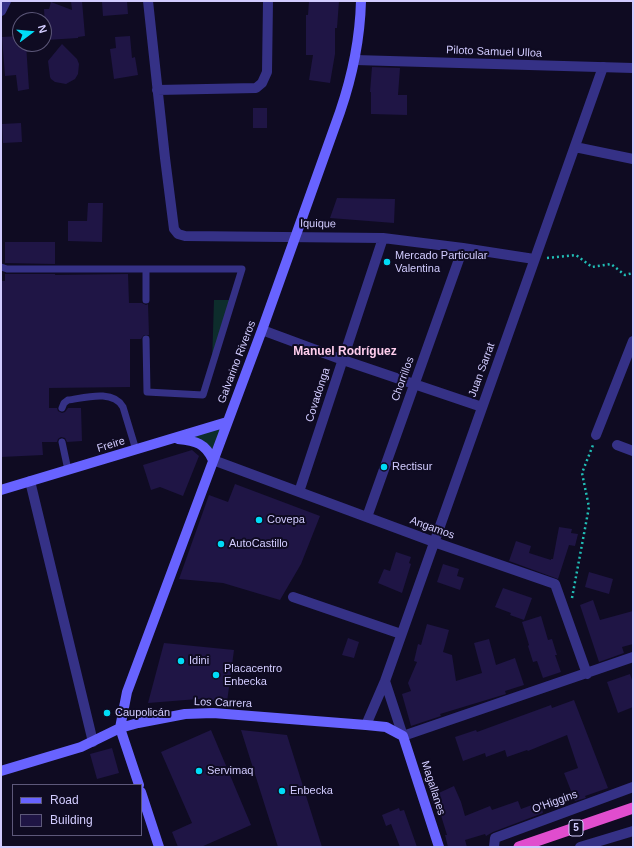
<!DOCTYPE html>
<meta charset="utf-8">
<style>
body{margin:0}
#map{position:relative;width:634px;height:848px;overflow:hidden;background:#0f0b22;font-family:Arial,sans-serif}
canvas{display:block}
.frame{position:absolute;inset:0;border:2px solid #d2ccff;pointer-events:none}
.legend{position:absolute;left:12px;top:784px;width:130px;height:52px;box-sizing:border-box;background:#0f0b22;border:1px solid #5d587a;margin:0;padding:5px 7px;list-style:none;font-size:12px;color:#d2ccff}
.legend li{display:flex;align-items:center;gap:8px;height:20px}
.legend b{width:20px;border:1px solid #5d587a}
.north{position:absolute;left:12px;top:12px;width:40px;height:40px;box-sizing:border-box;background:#0f0b22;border:1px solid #5d587a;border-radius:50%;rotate:74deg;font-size:11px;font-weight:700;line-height:16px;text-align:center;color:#d2ccff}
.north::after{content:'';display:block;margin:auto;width:14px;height:18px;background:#00dcf7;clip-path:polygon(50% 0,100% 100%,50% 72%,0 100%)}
</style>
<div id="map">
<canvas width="634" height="848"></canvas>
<div class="frame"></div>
<ul class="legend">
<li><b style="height:5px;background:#6863ff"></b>Road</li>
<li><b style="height:11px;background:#1f1545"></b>Building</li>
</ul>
<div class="north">N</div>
</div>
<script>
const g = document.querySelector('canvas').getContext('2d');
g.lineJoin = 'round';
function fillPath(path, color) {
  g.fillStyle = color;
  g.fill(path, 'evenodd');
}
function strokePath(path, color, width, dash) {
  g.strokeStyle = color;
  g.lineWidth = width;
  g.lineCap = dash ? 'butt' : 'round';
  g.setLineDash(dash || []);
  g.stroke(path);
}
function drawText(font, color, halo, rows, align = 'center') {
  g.font = font + ' Arial,sans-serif';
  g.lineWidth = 4;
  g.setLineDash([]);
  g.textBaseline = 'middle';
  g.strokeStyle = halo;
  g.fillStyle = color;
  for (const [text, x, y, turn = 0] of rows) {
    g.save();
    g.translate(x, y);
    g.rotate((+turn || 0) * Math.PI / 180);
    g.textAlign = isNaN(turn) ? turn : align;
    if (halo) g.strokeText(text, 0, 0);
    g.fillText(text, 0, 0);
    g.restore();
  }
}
fillPath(new Path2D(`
 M214 300H232L212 364Z
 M227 422 213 460 209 452 177 438Z`), '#0d2d2c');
fillPath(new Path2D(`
 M71 1H82L85 36 78 37V38L46 40 44 9H49L51 2 72 10Z
 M117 1H127L128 14 103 16 102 2Z
 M309 1H339L337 28H335V54L330 83 309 80 313 55H306V15H308Z
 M20 36V44H26L29 89 18 91 16 75 5 76 2 37Z
 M130 36 132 58 135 57 138 75 114 79 110 49 116 48 115 37Z
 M62 44 77 59 79 64 78 74 75 79 66 84 55 82 51 79 50 77 48 61Z
 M372 67 400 68 398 95H407V115L371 114V92H370Z
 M253 108H267V128H253Z
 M21 123 22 142 3 143 2 124Z
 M337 198 395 199 394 223 330 218Z
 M88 203H103L102 242 68 241V221H87Z
 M5 242H55V264L5 263Z
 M5 274H55V275L128 274 129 303H142L146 305 148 304 149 335H144L141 339H130V387L49 388V408H57L58 411 62 413 65 412 68 408H81L82 441 67 442 65 438 61 437 58 439 57 442H42L43 455 1 457V281H5Z
 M192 450 199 456 183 496 160 487 151 490 143 465Z
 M235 484 320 516 301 564 280 600 223 583 179 579 209 495 228 502Z
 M559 527 572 529 571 533 578 534 575 546 569 545 558 579 509 561 516 541 531 546 529 553 551 560V559H553Z
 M396 552 411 557 409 563 411 564 402 593 378 583 384 569 390 571Z
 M443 564 459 569 457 576 464 578 460 590 437 582Z
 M589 572 613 579 609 594 585 587Z
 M503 588 532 598 524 620 510 615 511 613 495 607Z
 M593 600 600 620 633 611V644L622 647 624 653 599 662 580 605Z
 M541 616 548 640 552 639 557 655H555L561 672 543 678 537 661 533 662 528 646 529 645 522 622Z
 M427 624 449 630 443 652 452 655 456 681 482 673 474 643 489 639 496 665 515 658 524 685 505 691 506 694 440 714 441 716 411 726 402 694 411 691 408 683 417 662 414 661 418 644 421 645Z
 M348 638 359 642 354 658 342 655Z
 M164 643 234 650 227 702 198 699 148 703Z
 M630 674 633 683V707L618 713 607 682Z
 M574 700 608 788 585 796 586 798 575 801 564 773 578 768 567 735 528 751 527 750 507 757 505 750 486 757 485 753 463 761 455 737 476 730 477 732 551 705 552 708Z
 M211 730 251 825 201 847H178L172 832 192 823 161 752Z
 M241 730 287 735 322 847H278Z
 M112 748 119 773 97 779 90 754Z
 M454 786 461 802 465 816 490 806 492 810 518 801 521 809 540 802 543 813 493 832 486 836 485 834 465 840 467 847H448L445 835H447L439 809 436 811 430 797Z
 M399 808 400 811 404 810 417 847H400L391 824 386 826 382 815Z`), '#1f1545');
strokePath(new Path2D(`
 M547 258 576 255 592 267 611 264 625 275 633 273
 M572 598 589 507 582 473 593 445`), '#21beb6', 2.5, [2, 3]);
strokePath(new Path2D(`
 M1 267 7 269H146
 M146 300V269H242L203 395 147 392 146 339
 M62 408 64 403 68 400C84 398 113 389 123 407L136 450
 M62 442 68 470`), '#353186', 7);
strokePath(new Path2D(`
 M148 1 165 158 174 229 178 234 185 236 383 238 463 248 534 259
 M1 11 6 1
 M157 90 256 88 262 83 267 72 268 1
 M575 147 633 159
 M262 330 343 360 482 407
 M596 435 633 341
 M617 445 633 451
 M213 460 434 542 555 584 587 674
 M30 481 93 742
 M299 492 383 238
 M367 517 463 248
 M293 597 401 634
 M385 681 403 736 633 657
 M366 725 385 681 603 67
 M494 847 495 838 633 787
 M580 847 633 831`), '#353186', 10);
strokePath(new Path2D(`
 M355 60 633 68`), '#353186', 10);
strokePath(new Path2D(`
 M178 439C196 441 205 443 213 460
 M1 490 227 422
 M1 771 81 747 120 728 138 723 185 714 213 713 366 725 386 727 403 736 439 847
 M139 785 120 728 127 692 262 330 340 112C353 74 360 40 361 1
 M141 792 159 847`), '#6863ff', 10);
strokePath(new Path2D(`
 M519 847 633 808`), '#e04dce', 11);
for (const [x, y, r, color] of [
 [387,262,4,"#00dcf7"],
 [384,467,4,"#00dcf7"],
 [259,520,4,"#00dcf7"],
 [221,544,4,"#00dcf7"],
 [181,661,4,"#00dcf7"],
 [216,675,4,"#00dcf7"],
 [107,713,4,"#00dcf7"],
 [199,771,4,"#00dcf7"],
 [282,791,4,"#00dcf7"]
]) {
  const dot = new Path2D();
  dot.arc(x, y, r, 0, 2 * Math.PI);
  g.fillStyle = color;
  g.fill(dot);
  strokePath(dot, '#0f0b22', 1.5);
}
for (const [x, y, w] of [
 [576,828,14]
]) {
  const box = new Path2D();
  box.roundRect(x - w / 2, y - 8, w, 16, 3);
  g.fillStyle = '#0f0b22';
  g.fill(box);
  strokePath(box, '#d2ccff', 1);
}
drawText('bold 10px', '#d2ccff', null, [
 ["5",576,828]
]);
drawText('11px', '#d2ccff', '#0f0b22', [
 ["Piloto Samuel Ulloa",494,52,2],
 ["Iquique",318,224,1],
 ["Galvarino Riveros",237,362,-69],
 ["Juan Sarrat",482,370,-70],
 ["Chorrillos",403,379,-70],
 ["Covadonga",318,395,-72],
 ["Freire",111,445,-17],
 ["Angamos",432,528,20],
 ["Los Carrera",223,703,2],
 ["Magallanes",433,788,72],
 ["O'Higgins",555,802,-20]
]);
drawText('11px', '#d2ccff', '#0f0b22', [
 ["Mercado Particular",395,256],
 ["Valentina",395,269],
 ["Rectisur",392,467],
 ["Covepa",267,520],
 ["AutoCastillo",229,544],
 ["Idini",189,661],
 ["Placacentro",224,669],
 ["Enbecka",224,682],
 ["Caupolicán",115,713],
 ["Servimaq",207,771],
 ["Enbecka",290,791]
], 'left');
drawText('bold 12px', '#ffceed', '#0f0b22', [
 ["Manuel Rodríguez",345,352]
]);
</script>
